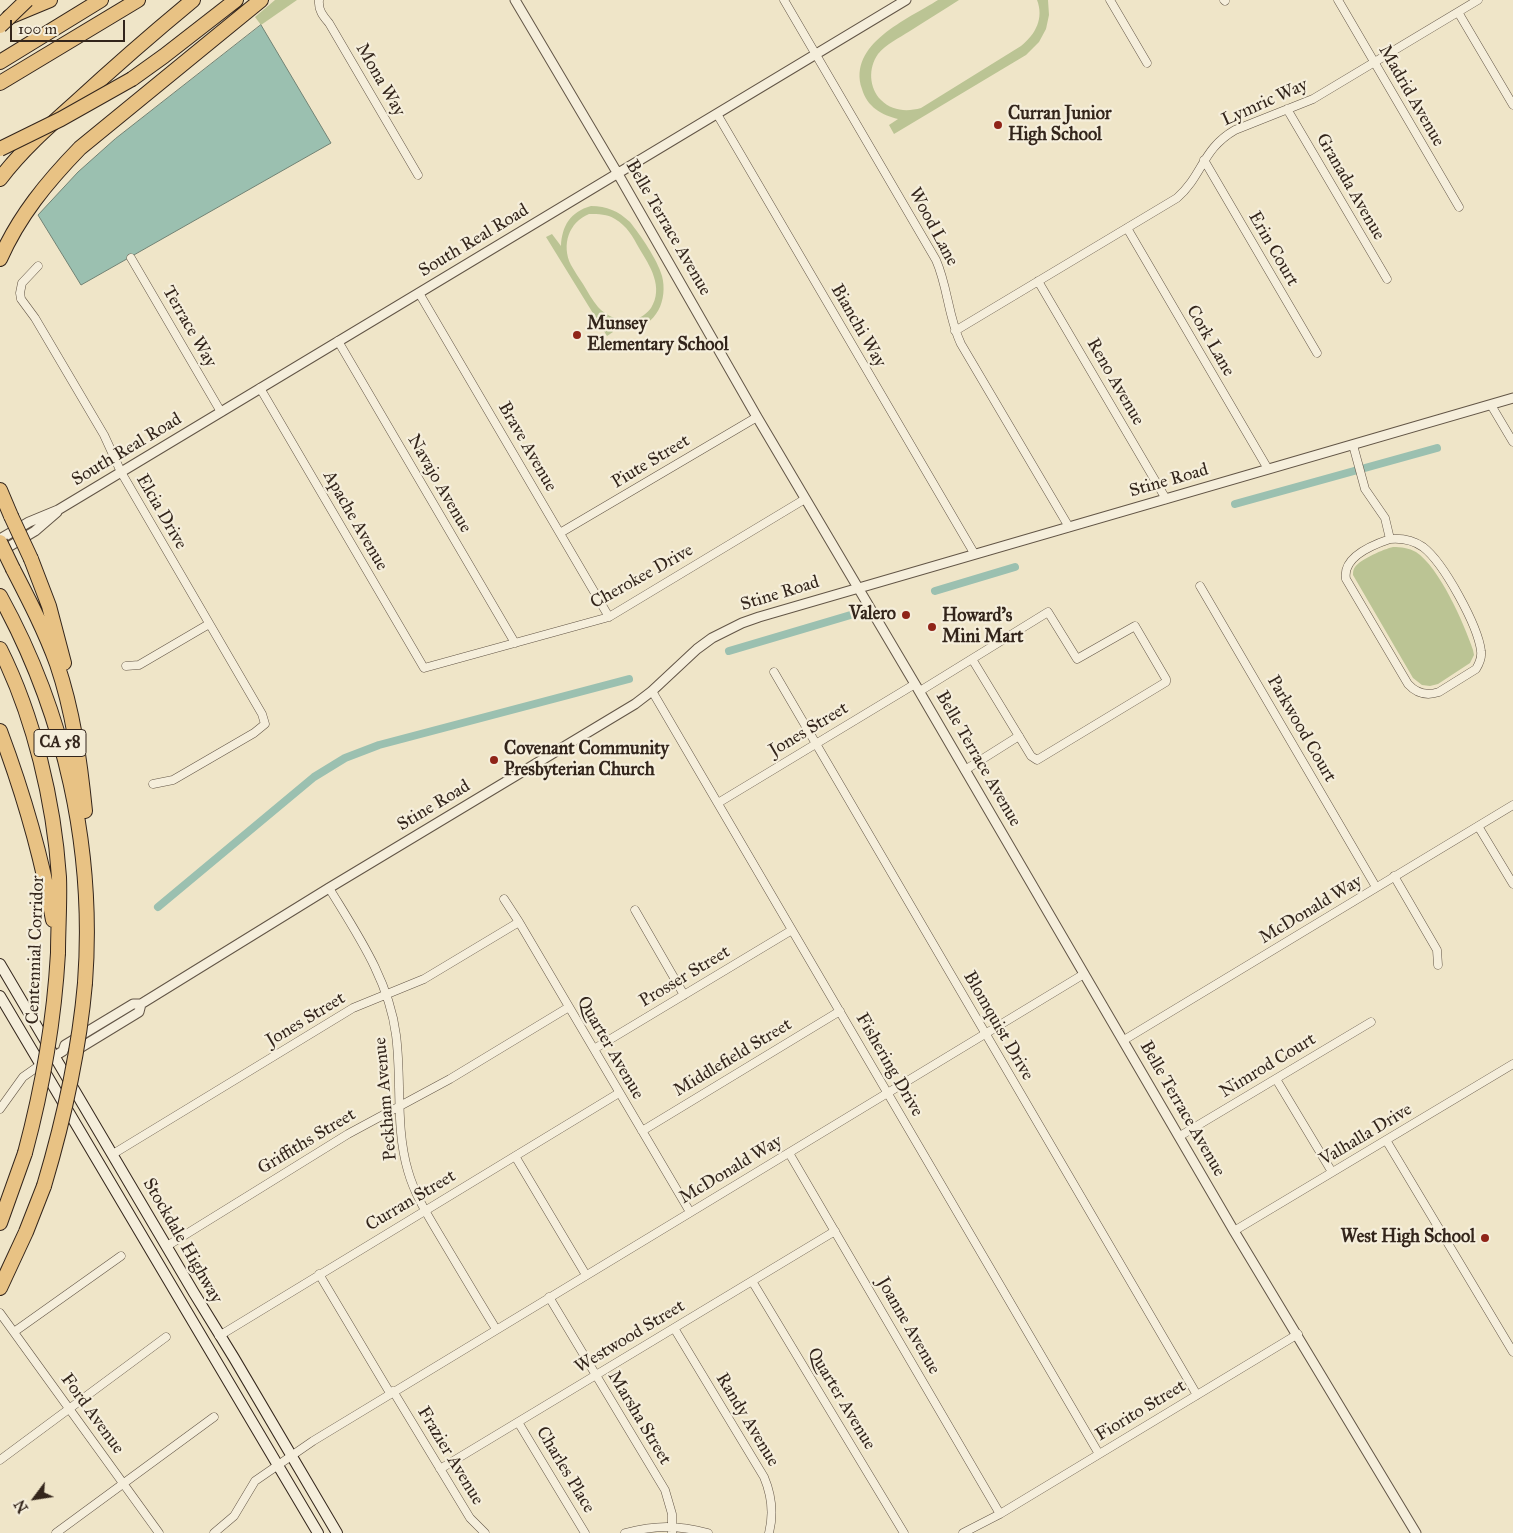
<!DOCTYPE html>
<style>
body{margin:0}
#map{position:relative;width:1513px;height:1533px;overflow:hidden;background:#efe5c8;font-family:"IM FELL Great Primer",serif}
canvas{display:block}
.north{position:absolute;left:10px;top:1473px;width:50px;height:50px;-webkit-text-stroke:4px #f5eedb;paint-order:stroke;rotate:239deg;font-size:14px;font-weight:700;line-height:20px;text-align:center;color:#33251b}
.north::after{content:'';display:block;margin:auto;width:18px;height:22px;background:#33251b;clip-path:polygon(50% 0,100% 100%,50% 72%,0 100%)}
.scale{position:absolute;left:10px;top:20px;width:115px;height:22px;box-sizing:border-box;border:2px solid #33251b;border-top:0;padding-left:6px;font-size:15px;line-height:18px;white-space:nowrap;color:#33251b;-webkit-text-stroke:4px #f5eedb;paint-order:stroke}
</style>
<div id="map">
<canvas width="1513" height="1533"></canvas>
<div class="north">N</div>
<div class="scale">100 m</div>
</div>
<script>
const g = document.querySelector('canvas').getContext('2d');
g.lineJoin = 'round';
function fillPath(path, color) {
  g.fillStyle = color;
  g.fill(path, 'evenodd');
}
function strokePath(path, color, width, dash) {
  g.strokeStyle = color;
  g.lineWidth = width;
  g.lineCap = dash ? 'butt' : 'round';
  g.setLineDash(dash || []);
  g.stroke(path);
}
function drawText(font, color, halo, rows, align = 'center') {
  g.font = font + ' "IM FELL Great Primer",serif';
  g.lineWidth = 4.5;
  g.setLineDash([]);
  g.textBaseline = 'middle';
  g.strokeStyle = halo;
  g.fillStyle = color;
  for (const [text, x, y, turn = 0] of rows) {
    g.save();
    g.translate(x, y);
    g.rotate((+turn || 0) * Math.PI / 180);
    g.textAlign = isNaN(turn) ? turn : align;
    if (halo) g.strokeText(text, 0, 0);
    g.fillText(text, 0, 0);
    g.restore();
  }
}
fillPath(new Path2D(`
 M275 0H297L261 25 255 17Z
 M938 0H959C943 10 926 21 910 31 899 38 886 44 878 54 868 68 869 88 881 100 892 111 907 112 921 108L1021 46C1036 34 1044 18 1037 0H1048L1049 15 1046 29 1039 42 1026 55 894 134 889 125 898 119C882 115 867 107 862 89 847 44 908 19 938 0Z
 M591 206C607 206 618 211 630 222 641 236 657 259 662 276 668 299 657 327 630 328 622 329 615 325 607 322L613 332 607 336 546 237 552 234 561 246C562 226 570 212 591 206ZM589 214C599 214 607 214 615 219 627 226 633 237 639 248 650 266 664 287 651 308 637 327 612 322 598 307 592 300 588 292 583 284 579 278 575 272 571 265 561 245 569 222 589 214Z
 M1393 547C1401 547 1409 548 1416 552 1439 567 1464 623 1473 650L1474 655 1470 663 1438 684 1430 686 1422 685 1413 678 1353 575C1353 572 1353 570 1355 567 1361 559 1384 549 1393 547Z`), '#bbc494');
const water = new Path2D(`
 M261 25 331 143 81 285 38 215 78 172 115 139Z`);
fillPath(water, '#9bc0b0');
strokePath(water, '#718274', 1);
strokePath(new Path2D(`
 M1235 504 1437 448
 M935 591 1015 567
 M729 651 854 614
 M158 907 314 777 345 758 379 745 629 679`), '#9bc0b0', 8);
const minor = new Path2D(`
 M319 0C318 10 323 16 329 23L418 175
 M784 0 936 260C948 287 948 317 961 344L1069 527
 M1110 0 1147 63
 M1224 0 1225 1
 M1338 0 1459 207
 M1458 12 1513 105
 M1287 109 1387 279
 M717 114 974 553
 M1204 160 1317 353
 M1127 228 1268 469
 M131 258 221 412
 M38 266 22 283 20 293 21 299 35 318 104 435 121 472 262 714 265 724 254 733 173 780 153 784
 M1038 281 1166 499
 M419 293 609 617
 M955 331 1177 198C1203 175 1202 149 1235 130L1313 99 1478 0
 M338 341 515 643
 M260 388 424 668 609 617 805 499
 M1491 405 1513 442
 M1353 445 1365 489 1385 518 1390 539
 M560 533 757 417
 M1390 539C1402 538 1413 540 1423 547 1444 563 1478 626 1481 651 1482 658 1479 664 1476 669L1439 692C1427 696 1417 694 1408 684L1346 579C1342 557 1372 545 1390 539Z
 M1200 586 1376 887
 M126 666 139 665 209 624
 M774 672 1197 1395
 M652 691 1099 1454
 M920 691 1048 612 1077 659 1135 626 1166 679V682L1037 760 1031 756 972 659
 M965 770 1019 736
 M718 803 915 684
 M1478 826 1513 884
 M1394 876 1437 950 1438 965
 M329 888C357 934 389 980 396 1035 402 1080 395 1127 408 1171 415 1196 430 1219 443 1241 461 1271 478 1300 496 1329
 M504 899 519 922 690 1212
 M635 910 684 995
 M1124 1040 1513 805
 M594 1049 792 930
 M1276 1079 1332 1172
 M0 1109 23 1077 40 1065
 M642 1131 840 1011
 M1180 1136 1371 1022
 M1386 1140 1513 1352
 M789 1153 1000 1514
 M113 1154 353 1008 424 979 519 922
 M515 1156 586 1275
 M1234 1231 1513 1064
 M167 1246 348 1134 450 1079 569 1007
 M319 1274 390 1393
 M752 1281 904 1533
 M549 1297 665 1490 672 1514V1533
 M0 1313 159 1533
 M674 1328 764 1477C772 1496 774 1513 769 1533
 M14 1332 121 1256
 M219 1336 619 1093
 M393 1391 470 1518 485 1533
 M518 1422 585 1533
 M0 1460 166 1337
 M440 1469 835 1231
 M56 1533 214 1417
 M214 1533 234 1516 255 1481 313 1441 1084 974
 M625 1533C656 1525 677 1525 708 1533
 M963 1533 1000 1514 1298 1334`);
const tertiary = new Path2D(`
 M515 0 618 174 757 417 915 684 1234 1231 1416 1533
 M0 539 29 522 58 510 906 0
 M0 552 35 531 57 512
 M75 1051 139 1012 141 1004
 M50 1059 63 1051 65 1045 133 1004H141L329 888 635 704 652 691 697 649 712 638 742 623 759 617 1513 398`);
const secondary = new Path2D(`
 M0 964 194 1293 234 1358 337 1533
 M0 996 318 1533`);
const motorway = new Path2D(`
 M9 17 50 0
 M0 62 101 0
 M132 79 164 56 236 0
 M0 83 138 0
 M0 179C21 151 48 127 75 103 113 68 153 33 193 0
 M0 259C19 216 47 182 80 148L261 0
 M0 490 11 516
 M31 559 49 606 64 663
 M13 569C29 600 45 631 57 664 73 711 80 761 85 811
 M0 596C65 714 95 849 85 983
 M0 649C34 717 54 802 59 877 60 902 58 928 58 953
 M0 731C24 795 41 853 53 920
 M0 1223 25 1153
 M0 1288 26 1232 44 1186`);
strokePath(minor, '#625546', 9);
strokePath(tertiary, '#625546', 11);
strokePath(secondary, '#33251b', 12);
strokePath(motorway, '#33251b', 16);
strokePath(minor, '#f5eedb', 8);
strokePath(tertiary, '#f5eedb', 9);
strokePath(secondary, '#f5eedb', 10);
strokePath(motorway, '#e8c284', 14);
const motorwayBridge = new Path2D(`
 M0 26 27 0
 M0 149 61 119 132 79
 M11 516 31 559
 M0 542 13 569
 M25 1153C43 1086 54 1023 58 953
 M44 1186C64 1119 79 1052 85 983`);
strokePath(motorwayBridge, '#33251b', 16, []);
strokePath(motorwayBridge, '#e8c284', 14);
for (const [x, y, r, color] of [
 [998,125,5,"#8f2418"],
 [577,335,5,"#8f2418"],
 [906,615,5,"#8f2418"],
 [932,627,5,"#8f2418"],
 [494,760,5,"#8f2418"],
 [1485,1238,5,"#8f2418"]
]) {
  const dot = new Path2D();
  dot.arc(x, y, r, 0, 2 * Math.PI);
  g.fillStyle = color;
  g.fill(dot);
  strokePath(dot, '#f5eedb', 2);
}
for (const [x, y, w] of [
 [60,743,52]
]) {
  const box = new Path2D();
  box.roundRect(x - w / 2, y - 13.5, w, 27, 4);
  g.fillStyle = '#f5eedb';
  g.fill(box);
  strokePath(box, '#33251b', 1);
}
drawText('bold 16px', '#33251b', null, [
 ["CA 58",60,743]
]);
drawText('18px', '#33251b', '#f5eedb', [
 ["Mona Way",380,80,60],
 ["Madrid Avenue",1411,96,60],
 ["Lymric Way",1265,103,-24],
 ["Granada Avenue",1350,187,60],
 ["Wood Lane",933,227,62],
 ["Belle Terrace Avenue",668,228,60],
 ["South Real Road",474,241,-31],
 ["Erin Court",1273,249,60],
 ["Bianchi Way",858,326,60],
 ["Terrace Way",189,327,60],
 ["Cork Lane",1210,341,60],
 ["Reno Avenue",1115,382,60],
 ["Brave Avenue",527,447,60],
 ["South Real Road",127,450,-31],
 ["Piute Street",651,462,-31],
 ["Stine Road",1169,481,-16],
 ["Navajo Avenue",439,484,60],
 ["Elcia Drive",161,512,60],
 ["Apache Avenue",355,521,60],
 ["Cherokee Drive",642,577,-29],
 ["Stine Road",780,594,-17],
 ["Parkwood Court",1301,729,60],
 ["Jones Street",809,730,-31],
 ["Belle Terrace Avenue",978,759,60],
 ["Stine Road",434,806,-31],
 ["McDonald Way",1311,910,-31],
 ["Centennial Corridor",36,950,-88],
 ["Prosser Street",685,977,-31],
 ["Jones Street",306,1020,-31],
 ["Blomquist Drive",998,1026,60],
 ["Quarter Avenue",610,1048,60],
 ["Middlefield Street",733,1058,-31],
 ["Fishering Drive",889,1065,60],
 ["Nimrod Court",1268,1066,-31],
 ["Peckham Avenue",386,1099,-95],
 ["Belle Terrace Avenue",1182,1109,60],
 ["Valhalla Drive",1366,1135,-31],
 ["Griffiths Street",307,1142,-31],
 ["McDonald Way",731,1170,-31],
 ["Curran Street",411,1201,-31],
 ["Stockdale Highway",182,1241,60],
 ["Joanne Avenue",908,1326,60],
 ["Westwood Street",630,1337,-31],
 ["Quarter Avenue",841,1399,59],
 ["Fiorito Street",1141,1411,-31],
 ["Ford Avenue",92,1414,54],
 ["Marsha Street",639,1418,59],
 ["Randy Avenue",747,1420,59],
 ["Frazier Avenue",450,1456,59],
 ["Charles Place",565,1470,59]
]);
drawText('bold 18px', '#33251b', '#f5eedb', [
 ["Curran Junior",1008,115],
 ["High School",1008,136],
 ["Munsey",587,325],
 ["Elementary School",587,346],
 ["Valero",896,615,"right"],
 ["Howard's",942,617],
 ["Mini Mart",942,638],
 ["Covenant Community",504,750],
 ["Presbyterian Church",504,771],
 ["West High School",1475,1238,"right"]
], 'left');
</script>
